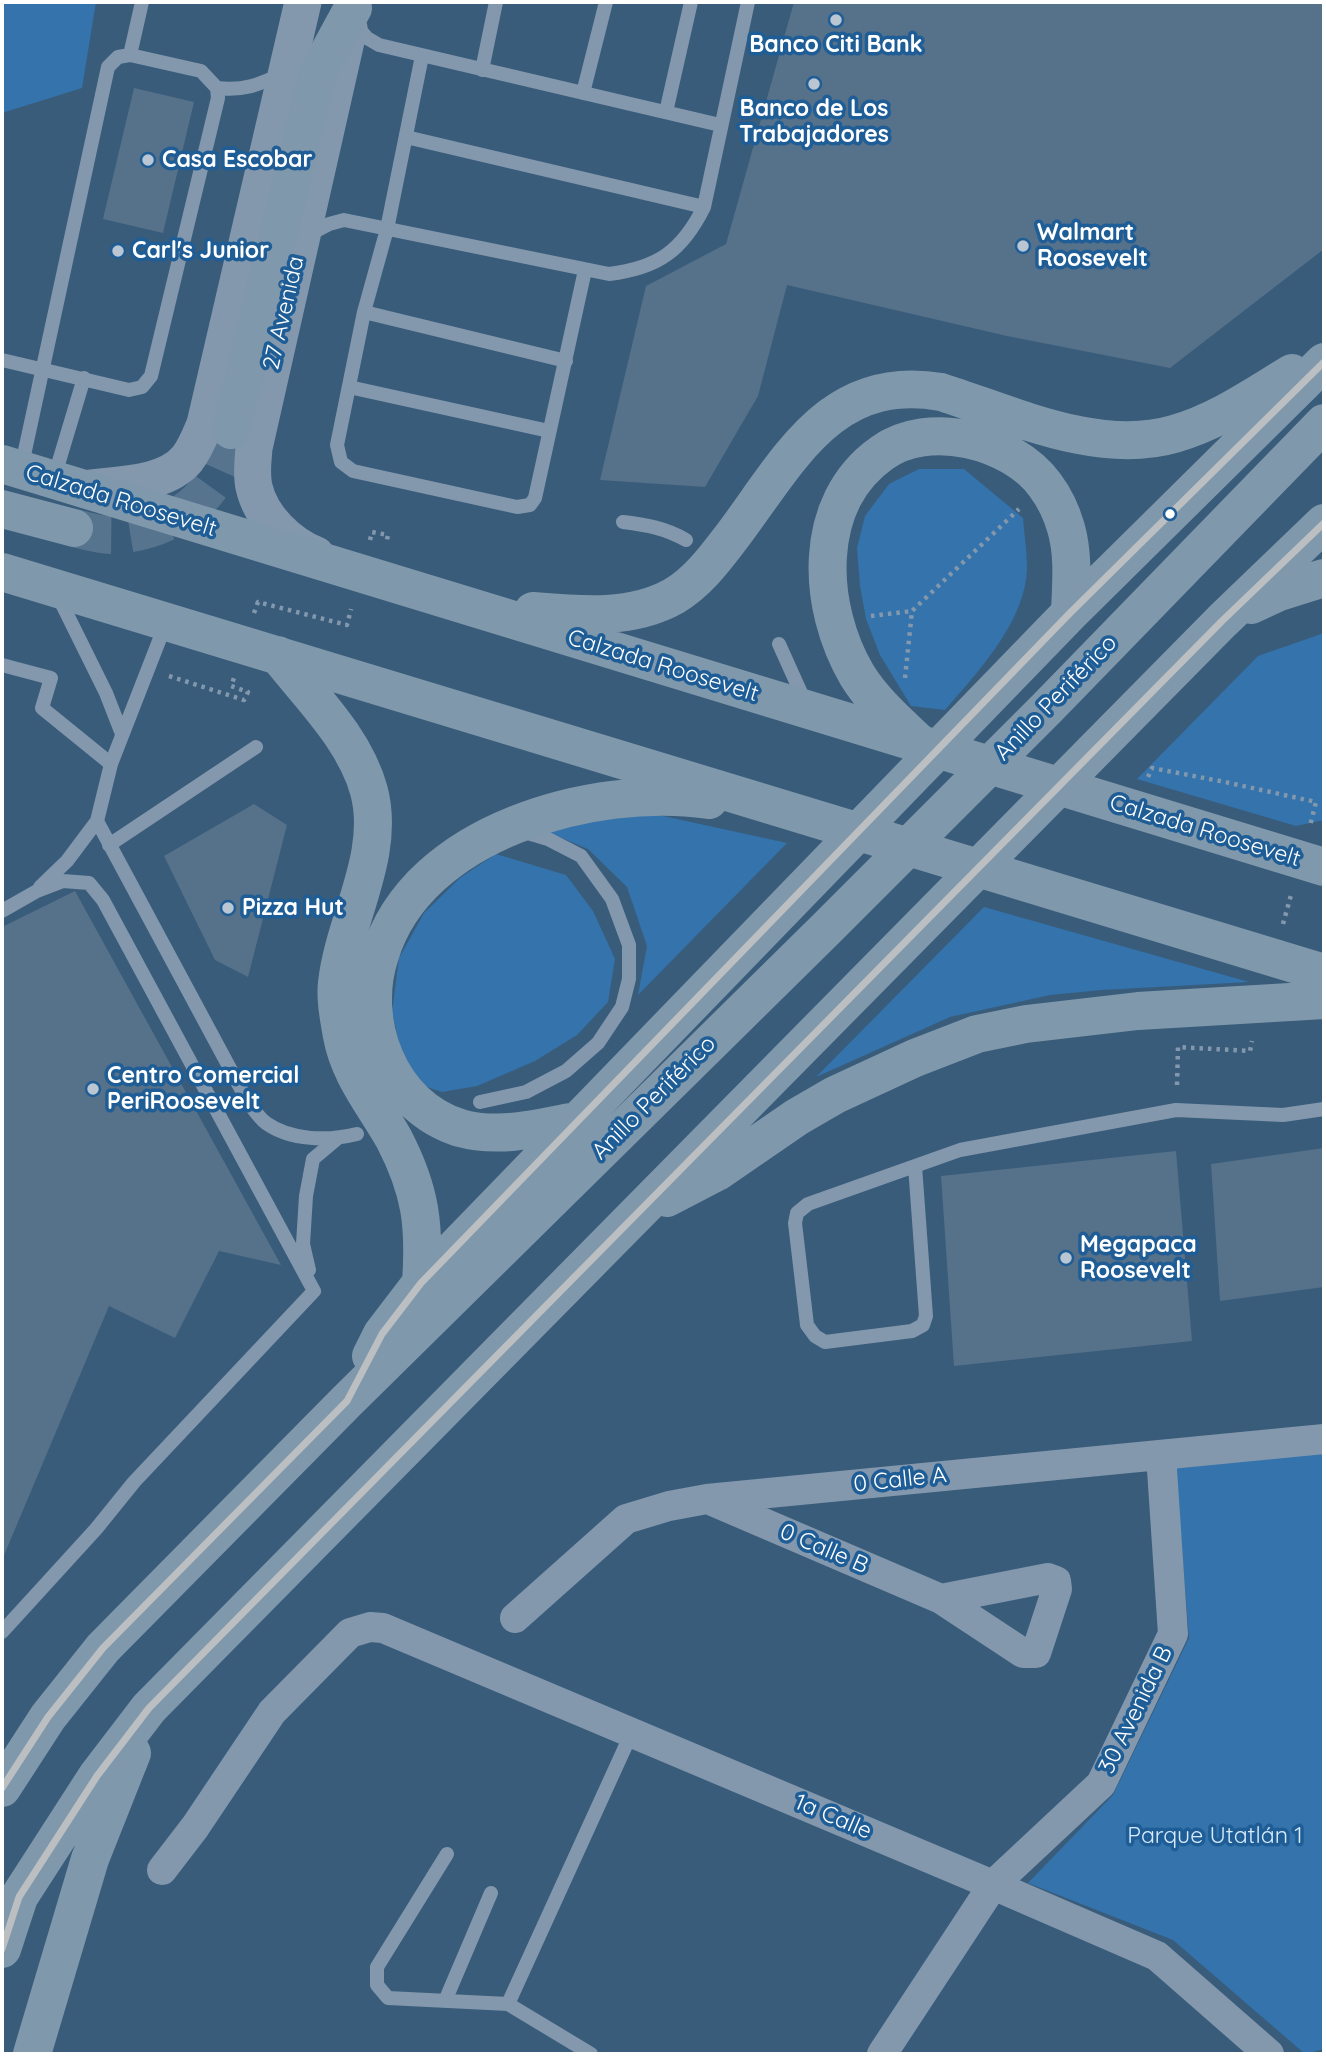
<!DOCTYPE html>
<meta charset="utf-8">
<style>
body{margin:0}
#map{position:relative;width:1326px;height:2056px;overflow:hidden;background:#395c7b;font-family:Quicksand,sans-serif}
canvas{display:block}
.frame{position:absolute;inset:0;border:4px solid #fff;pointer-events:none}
</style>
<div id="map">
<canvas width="1326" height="2056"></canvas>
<div class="frame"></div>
</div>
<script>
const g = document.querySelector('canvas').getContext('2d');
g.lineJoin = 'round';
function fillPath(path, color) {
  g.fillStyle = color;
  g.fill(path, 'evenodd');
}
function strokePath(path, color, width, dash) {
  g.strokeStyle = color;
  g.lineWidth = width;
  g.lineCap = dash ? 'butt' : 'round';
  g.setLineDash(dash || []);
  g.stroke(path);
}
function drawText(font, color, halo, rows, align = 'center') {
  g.font = font + ' Quicksand,sans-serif';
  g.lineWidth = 7;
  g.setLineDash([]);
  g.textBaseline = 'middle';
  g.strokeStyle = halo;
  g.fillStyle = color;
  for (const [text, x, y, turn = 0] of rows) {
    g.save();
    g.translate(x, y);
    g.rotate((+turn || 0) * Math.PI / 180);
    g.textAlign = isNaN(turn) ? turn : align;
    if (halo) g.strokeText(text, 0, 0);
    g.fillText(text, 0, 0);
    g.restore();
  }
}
fillPath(new Path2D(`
 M2 2H96L82 88 2 113Z
 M919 469H964L1023 518C1024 534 1027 550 1027 566 1027 620 978 672 945 710L911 706 880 655 866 619 860 586 857 548 865 516 889 484Z
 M1324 633V820L1296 826 1137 779 1258 656Z
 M654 814 787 843 638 995 647 946 627 887 588 849 535 827Z
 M496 854 566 875 593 911 615 959 608 1002 577 1035 535 1061 477 1086 442 1092 415 1083 401 1051 392 1012 399 958 424 913 461 877Z
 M984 907 1249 982 1102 990 1050 995 950 1017 816 1077Z
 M1324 1450V2049L1305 2054 1173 1940 1028 1883 1113 1795 1189 1638 1175 1462Z`), '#3473ab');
fillPath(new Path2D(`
 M794 2H1324V249L1170 368 1007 336 787 285 758 396 705 487 600 480 646 286 726 244Z
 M134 88 194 102 163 233 103 219Z
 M254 804 287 825 248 977 215 960 164 856Z
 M75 891 281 1265 219 1251 175 1338 109 1306 2 1560V927Z
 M1324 1148V1287L1220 1301 1211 1164Z
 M1176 1151 1192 1341 954 1366 941 1176Z`), '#56718a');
strokePath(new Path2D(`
 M74 528C86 531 99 535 112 535 157 534 208 508 223 462 226 451 228 440 231 430`), '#57748f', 38, [38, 19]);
strokePath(new Path2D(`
 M370 540 372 532 388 535 386 544
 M254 613 258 602 347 625 351 609
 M871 616 912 611
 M169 676 244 700 248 692 231 686 234 678
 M905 678 912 611 1019 509
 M1148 777 1152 768 1225 782 1316 802 1310 826
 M1283 924 1291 895
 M1177 1085 1178 1047 1250 1051 1252 1041`), '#8398ad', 4.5, [3.5, 5]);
strokePath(new Path2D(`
 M355 24 367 38 379 45 720 125
 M130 55 142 2
 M422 56 387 229 364 312 337 445 341 462 353 471 517 507 530 505 535 498 585 270
 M482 70 496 2
 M217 88C244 91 258 85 282 74
 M583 93 606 2
 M666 112 691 2
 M406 137 704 207
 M308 235 329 224 344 220 609 274C658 268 682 251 704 207L748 2
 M364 312 566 361
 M2 360 129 390 142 387 151 376 218 98 217 88 201 71 130 55 118 57 108 67 21 469
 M349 387 549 431
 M54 478 84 378
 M623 522C647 525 665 528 686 540
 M58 596 106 693 122 734
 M779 644 806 704
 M2 665 51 678 42 708 111 764
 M97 821 248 1102C253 1108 259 1118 266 1123 291 1141 329 1141 357 1134
 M109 845 256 747
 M40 887 67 861 97 821 111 764 166 623
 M2 911 37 891 63 881 89 883 103 900 314 1291 134 1482 96 1529 2 1632
 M480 1102 526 1092 566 1071 598 1043 622 1007 629 979V945L612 899 581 856 548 839 521 831
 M915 1166 926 1316 923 1325 912 1331 825 1342 815 1336 807 1325 795 1223 797 1213 808 1204 960 1150 1176 1110 1283 1115 1324 1109
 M309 1270 303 1244 306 1196 313 1159 338 1138
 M447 1854 377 1967V1985L388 1998 508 2004
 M445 2001 491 1893
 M591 2054 508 2004 632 1732`), '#8398ad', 14);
strokePath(new Path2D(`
 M710 1500 941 1599 1023 1653H1036L1057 1589 1056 1581 1048 1578 941 1599
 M515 1618 626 1519 669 1506 707 1499 1324 1439
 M162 1870 195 1827 272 1712 350 1633 370 1627 383 1628 993 1885 1157 1956 1269 2054
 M882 2054 993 1885 1101 1784 1173 1634 1161 1455`), '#8398ad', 30);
strokePath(new Path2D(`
 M83 489C115 484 165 486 187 459 195 449 200 436 205 424L303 2
 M316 555C289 544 261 518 254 487 251 474 253 461 254 448L349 28`), '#8398ad', 37);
strokePath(new Path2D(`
 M231 430 318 72 353 8
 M2 464 1324 867
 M2 509 74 528
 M2 572 1324 973
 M1251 605 1279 592 1324 578
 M533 611C580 615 632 620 674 596 699 581 716 557 733 535 790 459 831 373 941 392 1013 415 1099 456 1174 434 1217 422 1254 396 1292 373
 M278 655C311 697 355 739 369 791 386 855 344 920 337 983 335 999 339 1019 342 1036 349 1075 375 1105 394 1139 421 1191 425 1226 421 1283
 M918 742C896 721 873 701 857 675 817 607 811 503 882 453 928 419 1012 440 1045 485 1054 497 1062 514 1066 528 1074 556 1071 584 1070 613
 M580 1120C541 1128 499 1139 460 1128 425 1117 399 1091 385 1058 371 1025 369 988 380 955 417 831 595 783 709 800
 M667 1198 717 1172 797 1117 835 1095 915 1058 977 1034 1026 1024 1138 1011 1324 1000
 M371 1356 382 1334 421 1283 1070 613 1324 362
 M2 1788 48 1717 103 1648 347 1401 828 927 1048 707 1324 423
 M2 1949 19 1897 97 1776 149 1708 1222 621 1324 523
 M32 2054 90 1859 132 1753`), '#8098ab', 38);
strokePath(new Path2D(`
 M2 1788 48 1717 103 1648 347 1401 382 1334 421 1283 1070 613 1324 362
 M2 1949 19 1897 97 1776 149 1708 1222 621 1324 523`), '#bcbfc2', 7);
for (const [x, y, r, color] of [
 [836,20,7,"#bac6d1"],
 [814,84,7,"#bac6d1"],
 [148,160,7,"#bac6d1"],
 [1023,246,7,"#bac6d1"],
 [118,251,7,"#bac6d1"],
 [1170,514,6,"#fff"],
 [228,908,7,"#bac6d1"],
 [93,1089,7,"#bac6d1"],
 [1066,1258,7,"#bac6d1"]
]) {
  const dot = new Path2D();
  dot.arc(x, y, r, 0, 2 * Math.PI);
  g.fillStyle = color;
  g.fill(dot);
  strokePath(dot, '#1e5d96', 2.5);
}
drawText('bold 23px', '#fff', '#1e5d96', [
 ["Banco Citi Bank",836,45,"center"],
 ["Banco de Los",814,109,"center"],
 ["Trabajadores",814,135,"center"],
 ["Casa Escobar",162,160],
 ["Walmart",1037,233],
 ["Roosevelt",1037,259],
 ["Carl's Junior",132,251],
 ["Pizza Hut",242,908],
 ["Centro Comercial",107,1076],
 ["PeriRoosevelt",107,1102],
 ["Megapaca",1080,1245],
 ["Roosevelt",1080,1271]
], 'left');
drawText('23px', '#fff', '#1e5d96', [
 ["27 Avenida",284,313,-77],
 ["Calzada Roosevelt",121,501,17],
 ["Calzada Roosevelt",663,666,17],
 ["Anillo Periférico",1056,698,-46],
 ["Calzada Roosevelt",1205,831,17],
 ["Anillo Periférico",654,1098,-45],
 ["0 Calle A",900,1480,-6],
 ["0 Calle B",824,1549,23],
 ["30 Avenida B",1136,1710,-64],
 ["1a Calle",833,1817,23]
]);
drawText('23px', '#d8ebfa', '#1e5d96', [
 ["Parque Utatlán 1",1215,1836]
]);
</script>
